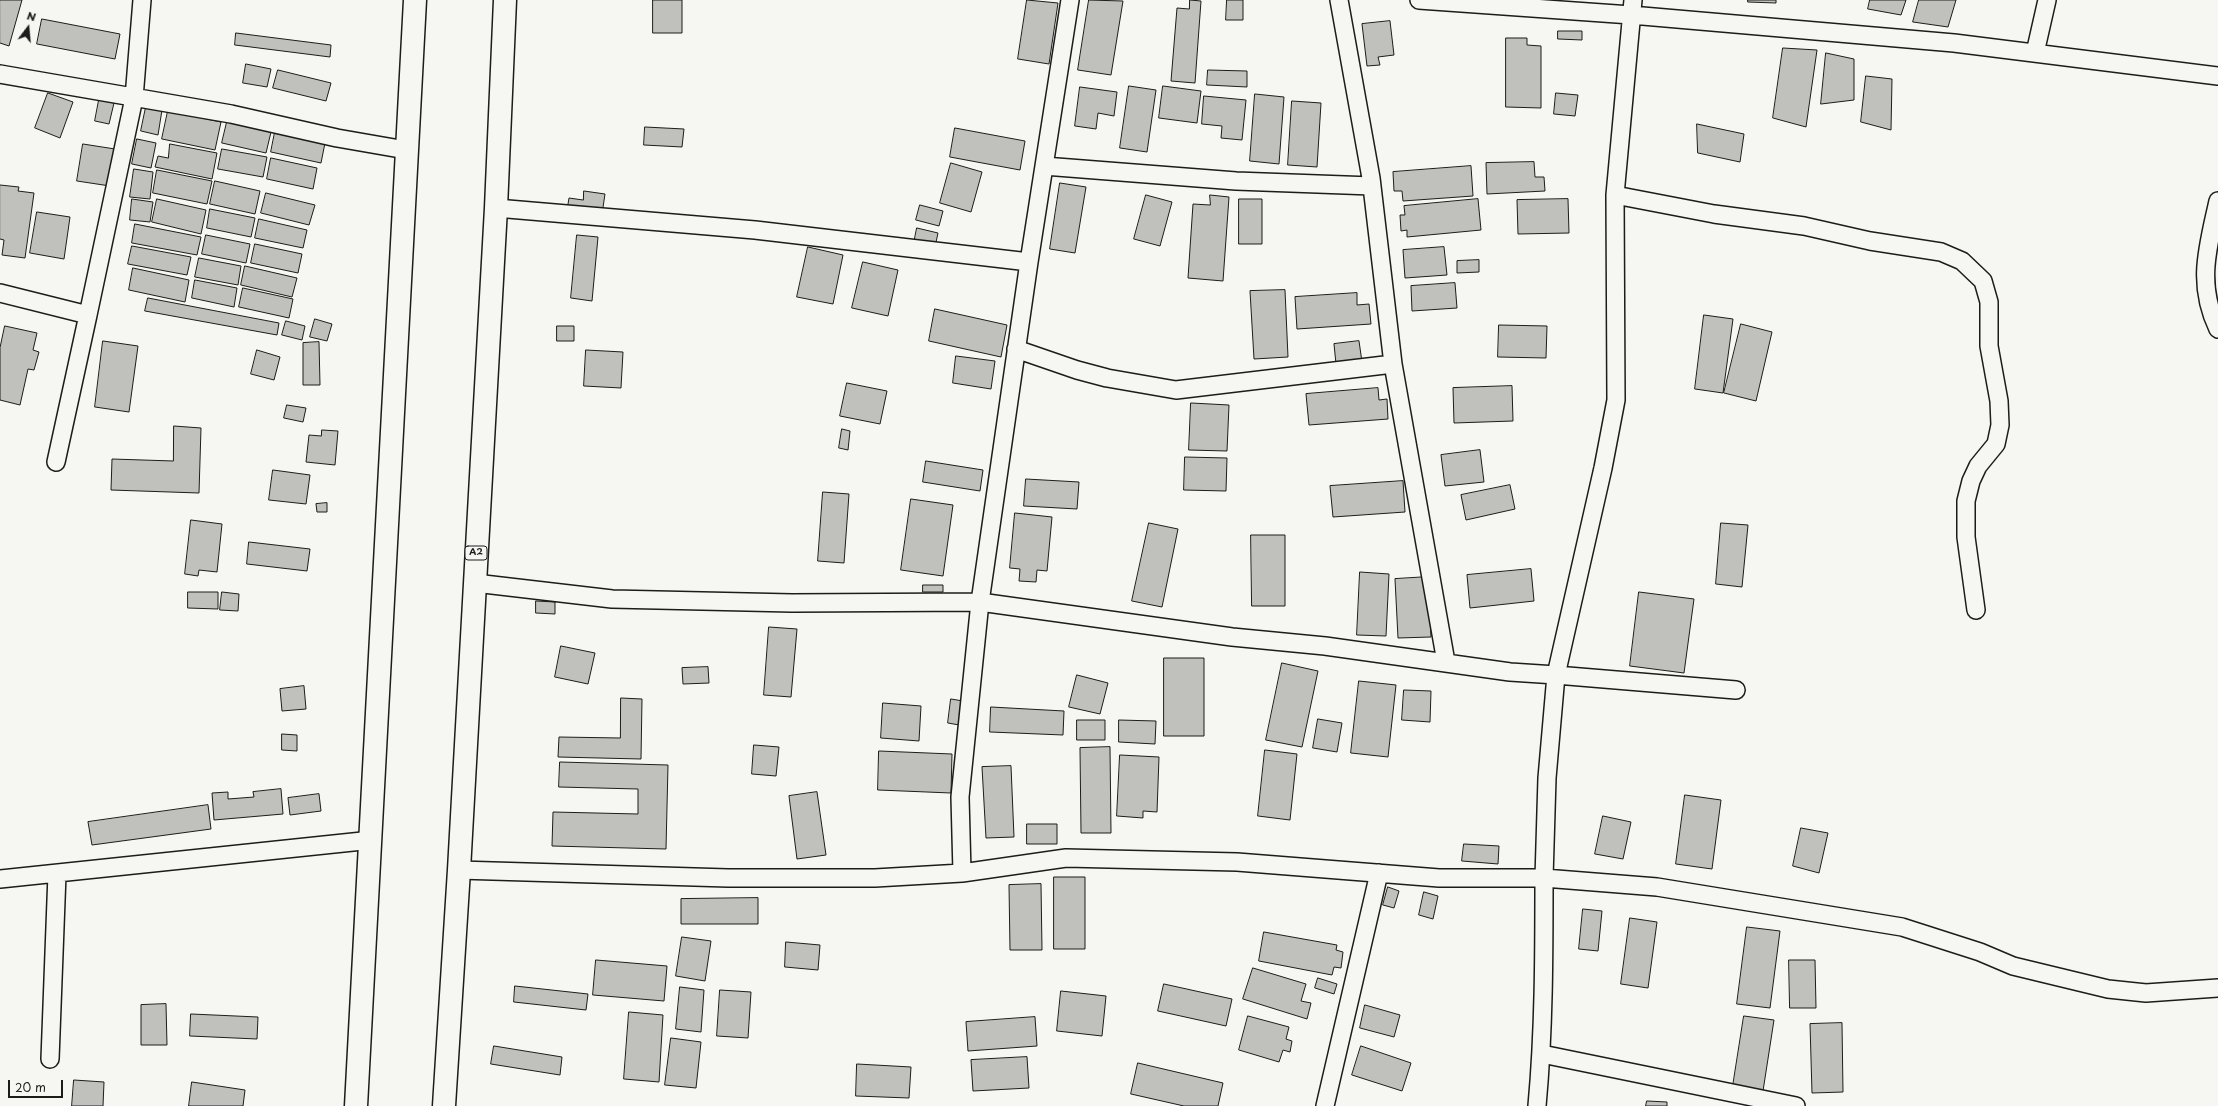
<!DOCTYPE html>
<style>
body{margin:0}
#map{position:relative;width:2218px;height:1106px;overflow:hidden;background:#f6f6f2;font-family:"Playpen Sans",sans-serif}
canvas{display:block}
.north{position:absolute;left:8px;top:8px;width:40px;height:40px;-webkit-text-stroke:3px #f6f6f2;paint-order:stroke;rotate:16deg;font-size:11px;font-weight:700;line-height:16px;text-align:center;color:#1c1c1c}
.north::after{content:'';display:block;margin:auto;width:14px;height:18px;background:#1c1c1c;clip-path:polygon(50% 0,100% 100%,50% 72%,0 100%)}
.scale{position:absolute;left:8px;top:1080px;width:55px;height:18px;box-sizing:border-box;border:2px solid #1c1c1c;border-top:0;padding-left:5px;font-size:12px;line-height:14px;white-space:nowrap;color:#1c1c1c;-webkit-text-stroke:3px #f6f6f2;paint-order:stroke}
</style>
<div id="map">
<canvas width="2218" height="1106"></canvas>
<div class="north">N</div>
<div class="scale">20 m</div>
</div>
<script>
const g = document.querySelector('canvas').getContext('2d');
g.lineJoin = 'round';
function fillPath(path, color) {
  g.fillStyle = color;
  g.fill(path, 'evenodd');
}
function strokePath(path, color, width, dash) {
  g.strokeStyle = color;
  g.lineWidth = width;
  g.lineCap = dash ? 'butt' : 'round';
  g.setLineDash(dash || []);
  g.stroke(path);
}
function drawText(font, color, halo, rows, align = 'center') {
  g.font = font + ' "Playpen Sans",sans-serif';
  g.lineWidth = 4;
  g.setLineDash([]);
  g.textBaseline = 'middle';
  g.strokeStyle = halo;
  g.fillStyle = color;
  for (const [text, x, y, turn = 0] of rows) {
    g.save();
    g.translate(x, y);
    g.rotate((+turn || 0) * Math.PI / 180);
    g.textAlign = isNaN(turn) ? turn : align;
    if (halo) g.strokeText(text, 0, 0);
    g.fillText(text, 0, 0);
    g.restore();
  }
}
const building = new Path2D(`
 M0 0H22L9 46 0 43Z
 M653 0H682V33H653Z
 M1027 0 1058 3 1049 64 1018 59Z
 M1089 0 1123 1 1111 75 1078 70Z
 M1190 0 1201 1 1195 83 1171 81 1177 8 1189 9Z
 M1227 0H1243V20H1226Z
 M1748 0H1776V3L1748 2Z
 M1870 0H1906L1901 15 1868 9Z
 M1919 0H1956L1948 27 1913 22Z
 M42 19 120 34 115 59 37 44Z
 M1390 21 1394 55 1378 57 1380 65 1367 66 1362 24Z
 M1558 31H1582V40L1558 39Z
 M236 33 331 45 330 57 235 45Z
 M1506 38H1527V45L1541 46V108L1506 107Z
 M1783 48 1817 50 1806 127 1773 118Z
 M1826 53 1854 59V100L1821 104Z
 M246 64 271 69 267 87 243 83Z
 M278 70 331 83 326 101 273 88Z
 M1208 70 1247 71V87L1207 85Z
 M1866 76 1892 79 1891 130 1861 122Z
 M1129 86 1156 90 1147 152 1120 148Z
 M1163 86 1201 91 1197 123 1159 118Z
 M1080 87 1117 92 1114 116 1098 113 1096 129 1075 126Z
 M48 93 73 102 60 138 35 128Z
 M1556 93 1578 95 1575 116 1554 114Z
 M1255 94 1284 97 1279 164 1250 161Z
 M1204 96 1246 100 1242 140 1221 138 1222 126 1202 124Z
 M99 100 114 103 109 124 95 121Z
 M1292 101 1321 103 1317 167 1288 165Z
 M146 107 162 110 158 135 141 131Z
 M168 111 221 122 215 150 162 139Z
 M227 122 271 132 266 153 222 143Z
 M1697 124 1744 134 1740 162 1698 153Z
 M645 127 684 129 682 147 644 145Z
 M955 128 1025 141 1020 170 950 157Z
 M275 132 325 143 321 163 271 152Z
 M137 139 156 143 151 168 132 164Z
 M83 144 115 149 110 186 77 181Z
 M170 144 217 153 212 179 155 167 158 156 168 158Z
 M222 149 267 157 263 177 218 169Z
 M271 158 317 168 313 189 267 179Z
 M1534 162 1535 177H1544L1545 191 1487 194 1486 163Z
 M951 163 982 172 971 212 940 203Z
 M1471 166 1473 196 1403 201 1402 191H1394L1393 172Z
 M134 169 153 172 150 199 130 197Z
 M157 170 212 181 207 204 153 193Z
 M215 181 260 191 255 214 210 204Z
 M1060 183 1086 187 1075 253 1050 249Z
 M0 185 19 187 18 191 34 193 25 258 2 255 4 240 0 239Z
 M584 191 605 194 602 214 567 210 569 198 583 200Z
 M266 193 315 205 309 225 261 213Z
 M1146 195 1172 202 1160 246 1134 239Z
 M1210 195 1229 197 1223 281 1188 278 1193 204 1210 205Z
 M132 199 153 202 150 222 130 220Z
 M157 199 206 210 201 234 152 222Z
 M1239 199H1262V244H1239Z
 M1478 199 1481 230 1407 237V230L1401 231 1400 215H1405L1404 206Z
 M1568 199 1569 233 1518 234 1517 200Z
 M920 205 943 211 939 226 916 220Z
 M210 209 255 218 251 237 207 228Z
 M37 212 70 217 64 259 30 253Z
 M259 219 307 230 303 248 255 238Z
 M135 224 201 237 197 255 132 243Z
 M917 228 938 233 935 247 914 243Z
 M206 235 250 244 246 263 202 254Z
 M577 235 598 237 592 301 571 298Z
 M255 244 302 254 298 273 251 263Z
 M132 246 191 257 187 275 128 264Z
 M808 247 843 255 833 304 797 297Z
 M1444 247 1447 275 1405 278 1403 250Z
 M199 258 241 266 238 285 195 277Z
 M1479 260V272L1457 273V261Z
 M863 262 898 270 888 316 852 308Z
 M245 266 297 278 292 297 241 285Z
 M133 268 189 280 185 302 129 290Z
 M195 280 237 288 234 307 192 298Z
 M1455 283 1457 308 1412 311 1411 286Z
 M243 288 293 299 289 318 239 307Z
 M1285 290 1288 357 1254 359 1250 291Z
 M1357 293V305L1369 304 1371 324 1297 329 1295 297Z
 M148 298 279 323 277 335 145 311Z
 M935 309 1007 325 1001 357 929 341Z
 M1704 315 1733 319 1723 393 1695 389Z
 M315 319 332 324 327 341 310 337Z
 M286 321 305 326 302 340 282 335Z
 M1741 324 1772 332 1756 401 1724 393Z
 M1499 325 1547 326 1546 358 1498 357Z
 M5 326 37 333 33 350 39 352 34 370 28 369 20 405 0 400V348Z
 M557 326H574V341H557Z
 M103 341 138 346 129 412 95 407Z
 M1359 341 1362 362 1336 364 1334 344Z
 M319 342 320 385H303V343Z
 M257 350 280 357 274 380 251 374Z
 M586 350 623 352 621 388 584 386Z
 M956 356 995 361 991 389 953 383Z
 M847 383 887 391 880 424 840 416Z
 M1512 386 1513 421 1454 423 1453 388Z
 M1378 388 1379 400 1387 399 1388 419 1309 425 1306 394Z
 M1191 403 1229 405 1227 451 1189 450Z
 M287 405 306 408 303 422 284 418Z
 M174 426 201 428 199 493 111 490 112 459 173 461Z
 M842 429 850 431 848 450 839 448Z
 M322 430 338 431 335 465 306 462 309 435 321 436Z
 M1480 450 1484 482 1445 486 1441 455Z
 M1185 457 1227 458 1226 491 1184 490Z
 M926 461 983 470 980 491 923 482Z
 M273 470 310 475 306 504 269 500Z
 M1026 479 1079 482 1077 509 1024 506Z
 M1403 481 1405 512 1333 517 1330 486Z
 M1510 485 1515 509 1466 520 1461 495Z
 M823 492 849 494 844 563 818 561Z
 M911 499 953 505 943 576 901 570Z
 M327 503V512H317L316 504Z
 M1015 513 1052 517 1047 571 1037 570 1036 582 1019 581 1020 569 1010 568Z
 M191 520 222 524 217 572 199 570 198 576 185 574Z
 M1149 523 1178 529 1162 607 1132 601Z
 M1721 523 1748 525 1742 587 1716 584Z
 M1251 535H1285V606H1252Z
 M249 542 310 549 307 571 247 564Z
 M1531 569 1534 601 1470 608 1467 575Z
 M1360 572 1389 574 1386 636 1357 635Z
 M1428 577 1431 637 1398 638 1395 579Z
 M923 585H943V592H923Z
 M188 592H218V609L188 608Z
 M222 592 239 594 238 611 220 610Z
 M1639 592 1694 599 1684 673 1630 666Z
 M536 601 555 602V614L536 613Z
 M769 627 797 629 791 697 764 695Z
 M561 646 595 653 588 684 555 677Z
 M1164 658H1204V736H1164Z
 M1282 663 1318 671 1302 747 1266 740Z
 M708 667 709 683 683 684 682 668Z
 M1077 675 1108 683 1100 714 1069 707Z
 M1359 681 1396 685 1388 757 1351 753Z
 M304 686 306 709 282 711 280 689Z
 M1404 690 1431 691 1430 722 1402 720Z
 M621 698 642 699 641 759 558 757 559 737 620 738Z
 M951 699 963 701 959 725 948 723Z
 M883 703 921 706 919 741 881 738Z
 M991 707 1064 711 1063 735 990 732Z
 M1318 719 1342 723 1337 752 1313 748Z
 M1077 720H1105V740H1077Z
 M1119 720 1156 721 1155 744 1119 742Z
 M282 734 297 735V751L282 750Z
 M754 745 779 747 776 776 752 774Z
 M1110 747 1111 833H1081L1080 748Z
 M1265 750 1297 754 1290 820 1258 816Z
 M879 751 952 754 951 793 878 790Z
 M1120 755 1159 757 1157 812 1143 811V818L1117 816Z
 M560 762 668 765 666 849 552 846 553 812 638 814V789L559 787Z
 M1011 766 1014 837 986 838 982 767Z
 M281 789 283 814 214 820 212 793 228 792V799L254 797 253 792Z
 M817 792 826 855 797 859 789 796Z
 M319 794 321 811 290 815 288 798Z
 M1685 795 1721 800 1712 869 1676 864Z
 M208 805 211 829 92 845 88 822Z
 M1603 816 1631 822 1623 859 1595 854Z
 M1027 824H1057V844H1027Z
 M1801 828 1828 833 1819 873 1793 866Z
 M1464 844 1499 846 1498 864 1462 861Z
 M1054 877H1085V949H1054Z
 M1041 884 1042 950H1010L1009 885Z
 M1388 887 1399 891 1394 908 1383 905Z
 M1424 892 1438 896 1433 919 1419 915Z
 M758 898V924H681V899Z
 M1583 909 1602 911 1598 951 1579 949Z
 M1630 918 1657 922 1648 988 1621 984Z
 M1747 927 1780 931 1770 1008 1737 1004Z
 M1264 932 1337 945 1336 950 1343 952 1341 968 1334 967 1332 975 1259 961Z
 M682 937 711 941 705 981 676 976Z
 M786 942 820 945 818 970 785 967Z
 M596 960 667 966 664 1001 593 995Z
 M1789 960H1815L1816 1008H1790Z
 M1253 968 1306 984 1301 1001 1311 1003 1307 1019 1243 999Z
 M1318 978 1337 984 1334 994 1315 988Z
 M1164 984 1232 999 1226 1026 1158 1011Z
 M515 986 588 994 586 1010 514 1002Z
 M680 987 704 990 701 1032 676 1029Z
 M720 990 751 992 748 1038 717 1036Z
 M1061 991 1106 996 1102 1036 1057 1031Z
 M166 1004 167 1045H141V1005Z
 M1365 1005 1400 1015 1394 1037 1360 1028Z
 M629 1012 663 1015 659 1082 624 1079Z
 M191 1014 258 1017 257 1039 190 1036Z
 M1248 1016 1289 1027 1286 1039 1292 1041 1290 1052 1283 1050 1279 1062 1239 1050Z
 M1744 1016 1774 1020 1763 1091 1733 1086Z
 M1035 1017 1037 1046 968 1051 966 1022Z
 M1842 1023 1843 1092 1812 1093 1810 1024Z
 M671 1038 701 1042 696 1088 665 1085Z
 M494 1046 562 1057 560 1075 491 1064Z
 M1361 1046 1411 1063 1402 1091 1352 1075Z
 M1027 1057 1029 1088 973 1091 971 1060Z
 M1138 1063 1223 1083 1218 1106H1184L1131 1094Z
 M857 1064 911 1067 909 1098 856 1096Z
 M74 1080 104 1082 103 1106H72Z
 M192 1082 245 1090 243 1106H189Z
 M1647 1101 1667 1102V1106H1646Z`);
fillPath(building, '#c0c0bd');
strokePath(building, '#1c1c1c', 1);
const street = new Path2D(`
 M1339 0 1371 178 1393 364 1446 662
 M1419 0 1631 15 1954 43 2218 76
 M1633 0 1615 195 1616 400 1603 468 1556 675 1736 690
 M2035 53 2047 0
 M0 74 231 114 337 138 406 150
 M1044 166 1236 181 1372 186
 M1615 195 1714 214 1804 226 1870 241 1941 252 1962 261 1983 281 1989 302V346L1999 401 2000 425 1996 444 1978 466 1971 481 1966 501V537L1976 610
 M2218 201C2208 247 2196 283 2218 329
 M496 208 755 230 1029 262
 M0 293 88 315 56 462
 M88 315 134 98 142 0
 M1016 349 1077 370 1107 378 1176 390 1393 364
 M475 583 612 599 792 603 980 602 1232 637 1325 646 1510 672 1556 675 1547 778 1544 878 1657 887 1902 927 1980 952 2013 966 2108 989 2146 993 2218 988
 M459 870 728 878H875L962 873 1066 858 1237 862 1439 878H1544C1544 954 1544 1030 1537 1106
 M962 873 960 797 980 602 1029 262 1070 0
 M0 879 372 840
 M1542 1054 1796 1106
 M50 1059 57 874
 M1325 1106 1379 873`);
const highway = new Path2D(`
 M356 1106 415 0
 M444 1106 459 870 496 208 505 0`);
strokePath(street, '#1c1c1c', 20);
strokePath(highway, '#1c1c1c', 25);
strokePath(street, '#f6f6f2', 17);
strokePath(highway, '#f6f6f2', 22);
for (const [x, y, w] of [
 [476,553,22]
]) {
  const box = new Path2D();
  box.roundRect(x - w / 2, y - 7, w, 14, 3);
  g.fillStyle = '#f6f6f2';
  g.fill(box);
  strokePath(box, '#1c1c1c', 1);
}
drawText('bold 9px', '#1c1c1c', null, [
 ["A2",476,553]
]);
</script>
